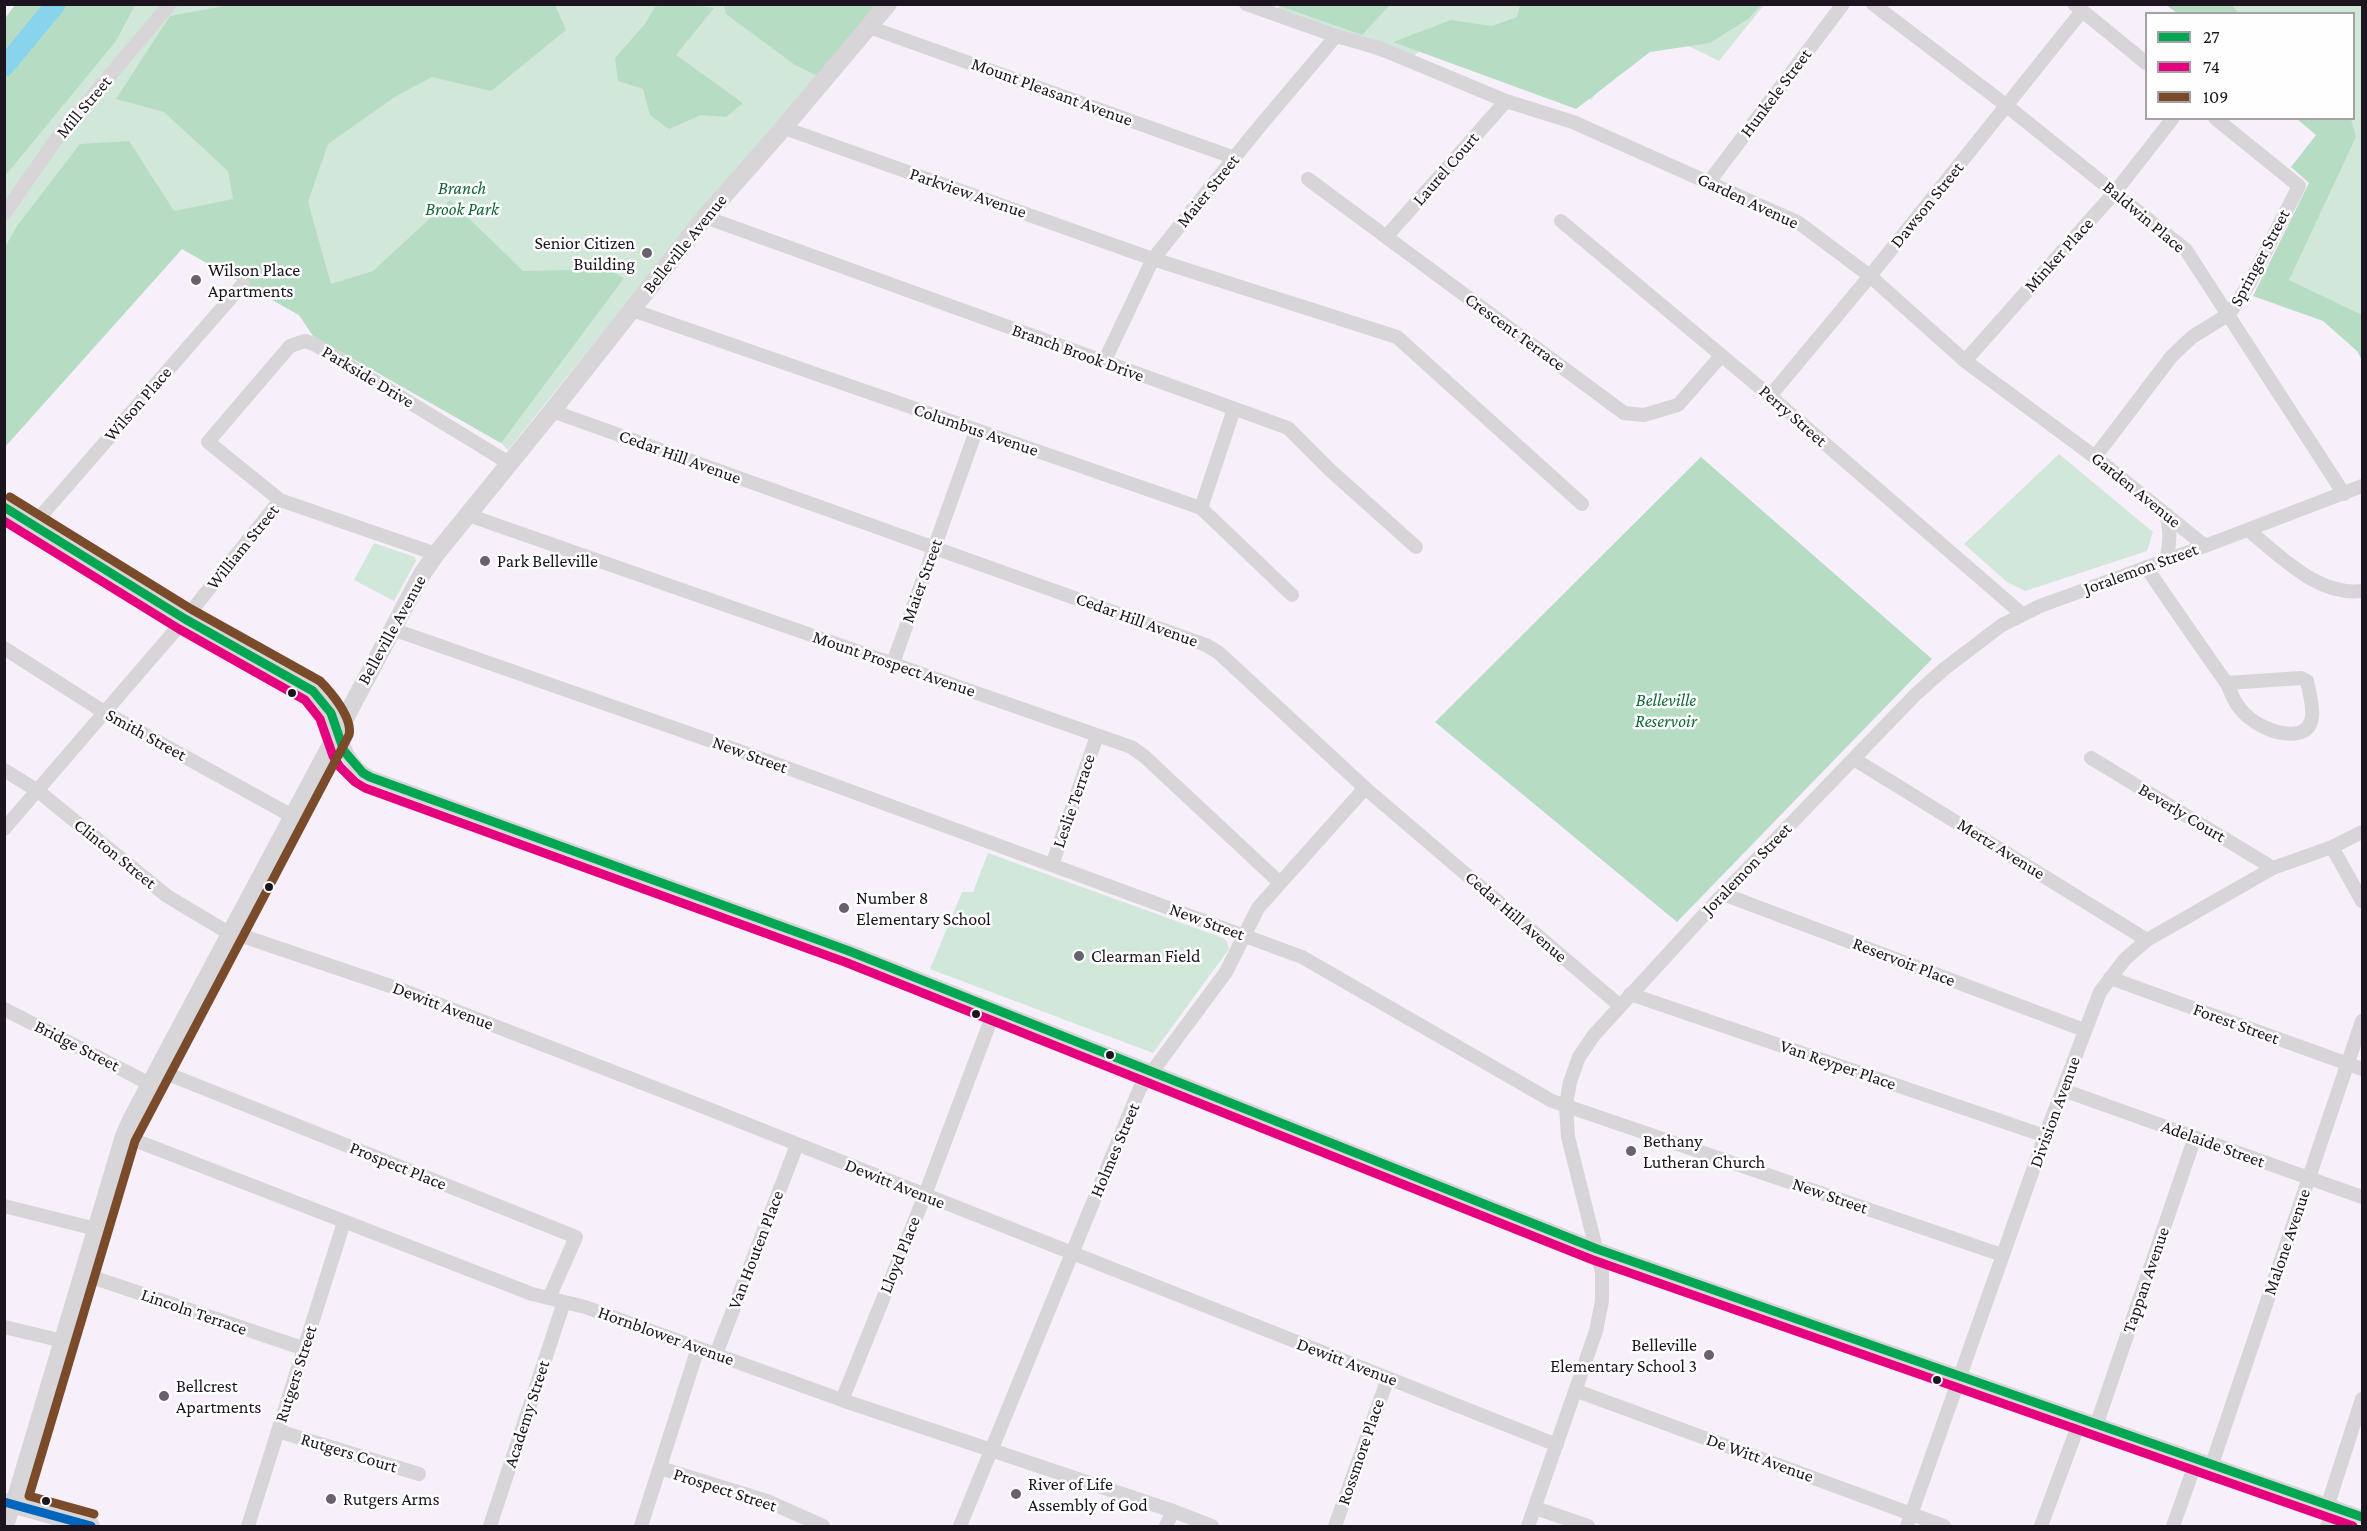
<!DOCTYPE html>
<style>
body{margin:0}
#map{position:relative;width:2367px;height:1531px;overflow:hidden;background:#f7f0fa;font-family:"Crimson Pro",serif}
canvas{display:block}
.frame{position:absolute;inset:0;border:6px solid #1c141f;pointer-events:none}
.legend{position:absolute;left:2145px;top:12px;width:210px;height:108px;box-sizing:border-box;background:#fefefe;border:2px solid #a4a0a5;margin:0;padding:8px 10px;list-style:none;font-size:18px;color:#1c141f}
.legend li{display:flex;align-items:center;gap:12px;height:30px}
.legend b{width:30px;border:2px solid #a4a0a5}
</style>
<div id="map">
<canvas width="2367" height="1531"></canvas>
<div class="frame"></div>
<ul class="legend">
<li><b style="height:8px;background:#00a651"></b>27</li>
<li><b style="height:8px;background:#e5007d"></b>74</li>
<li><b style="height:8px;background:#7a4b2a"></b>109</li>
</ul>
</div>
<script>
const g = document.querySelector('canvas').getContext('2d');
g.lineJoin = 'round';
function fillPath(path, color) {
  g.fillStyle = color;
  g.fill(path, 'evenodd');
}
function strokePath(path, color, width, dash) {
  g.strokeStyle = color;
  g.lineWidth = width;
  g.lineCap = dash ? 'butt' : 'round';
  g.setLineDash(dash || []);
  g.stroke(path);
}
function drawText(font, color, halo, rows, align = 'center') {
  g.font = font + ' "Crimson Pro",serif';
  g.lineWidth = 5;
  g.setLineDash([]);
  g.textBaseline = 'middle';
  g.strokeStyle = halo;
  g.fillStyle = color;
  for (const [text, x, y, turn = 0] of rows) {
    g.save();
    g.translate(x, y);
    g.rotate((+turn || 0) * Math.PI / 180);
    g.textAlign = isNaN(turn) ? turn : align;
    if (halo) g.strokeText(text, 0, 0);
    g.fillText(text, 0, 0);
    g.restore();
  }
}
fillPath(new Path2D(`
 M1281 4 1764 5 1719 61 1652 28 1591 100 1439 35 1403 65 1271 17Z
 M15 5H875L818 76 684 231 508 450 501 443 313 336 299 315 182 249 5 447 4 19Z
 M2181 5H2362V336L2260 285 2315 182 2326 130 2313 119 2354 118V14L2192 13Z
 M2059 454 2153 532 2147 551 2025 591 2007 582 1964 544Z
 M374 543 415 557 416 561 394 601 354 580Z
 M988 853 1223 938 1227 942 1229 949 1153 1053 930 969 962 892H973Z`), '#d1e7da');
fillPath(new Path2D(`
 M235 4 555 5 566 30 491 91 432 77 396 96 328 144 308 202 331 284 373 271 450 200 523 271 608 269 624 278 501 443 313 336 299 315 182 249 5 447V247L17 226 80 144 129 141 174 211 233 199 228 171 164 112 116 99 170 16Z
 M660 4 695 5 714 8 676 55 743 103 726 117 701 115 669 129 650 115 643 89 618 81 615 58 645 24 655 7Z
 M15 5H135L116 41 5 176V19Z
 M724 5H875L818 76 795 65 726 14Z
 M1277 5V4L1390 5 1362 35Z
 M1520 5V4L1761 5 1748 19 1710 43 1650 52 1576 109 1393 42 1451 20 1492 26 1517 17Z
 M2166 5H2232L2238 13H2177Z
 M2297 119H2351L2356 137 2289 280 2362 315V360L2357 351 2323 321 2253 296 2309 183 2291 167 2316 135Z
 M1701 457 1932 659 1677 922 1435 722Z`), '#b6ddc4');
strokePath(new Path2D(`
 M4 67 56 4`), '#89d4ec', 20);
strokePath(new Path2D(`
 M1246 4 1336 36 1379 48 1506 101 1573 122 1799 223 1870 276 1965 361 2095 457 2205 546
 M1873 4 2007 106 2186 250 2344 494
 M2074 4 2146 63
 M869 27 1235 158
 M784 128 1153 259 1397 337 1582 504
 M1308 179 1624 413 1644 415 1678 405 1721 356
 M1709 182 1843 4
 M4 214 57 138 170 4
 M705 217 1288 428 1330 470 1416 547
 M1561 221 1770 396 2022 614
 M1386 237 1506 101
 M632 310 1201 508 1292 595
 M1965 361 2115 192 2173 118
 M1104 362 1153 259 1255 132 1336 36
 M1770 396 1870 276 2082 11
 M552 411 1206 645 1219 653 1365 788 1619 1005
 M2095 457 2171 357 2192 337 2229 314 2249 284 2299 186 2215 118
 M1201 508 1234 409
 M2166 514C2171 532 2170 543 2166 560
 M468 515 1131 747 1144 756 1279 882
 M33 525 243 284
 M2248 530C2282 557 2317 596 2362 591
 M436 554 280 500 208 442 290 346 305 341 314 344 509 463
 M2146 567C2172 605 2198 643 2225 681 2230 688 2232 698 2238 706 2250 723 2277 737 2298 733 2321 728 2310 697 2307 681L2301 678 2227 683
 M392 629 774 763 1302 957 1552 1101 2002 1255
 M4 648 104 712 292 816
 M893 663 976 431
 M338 729C344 750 351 767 370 777L849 951 1597 1249 2362 1517
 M2091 758 2273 868
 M1854 759 2147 940
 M4 770 38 791 167 896 222 929 402 990 686 1100 1557 1445
 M4 829 185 619 280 500
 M2332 847 2362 901
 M1052 865 1097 736
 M1723 894 2084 1030
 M2110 978 2362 1069
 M1630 994 2045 1136
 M4 1009 150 1084
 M158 1070 576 1237 549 1298
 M2063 1090 2362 1197
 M124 1136 532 1294 585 1307 842 1400 1173 1511 1212 1526
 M4 1206 96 1229
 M83 1274 305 1349
 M4 1327 63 1341
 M716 1354 797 1145
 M1577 1391 1944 1526
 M842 1400 921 1205 995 1009
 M2097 1423 2195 1137
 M278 1431 419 1474
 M2212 1464 2362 1021
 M660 1468 767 1501 823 1526
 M2328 1504 2362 1399
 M1535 1508 1588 1526
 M7 1526 14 1504
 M248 1526 344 1222
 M490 1526 564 1302
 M641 1526 698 1348
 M960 1526 1140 1088 1226 972 1258 908 1365 788
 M1166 1526 1173 1511
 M1335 1526 1388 1378
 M1528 1526 1596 1331 1602 1301V1272L1568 1137 1566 1105 1570 1082 1579 1057 1594 1035 1723 894 1916 694 1944 669 2002 625 2040 606 2205 546 2362 486
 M1907 1526 2045 1136 2100 992 2125 959 2147 940 2273 868 2332 847 2362 832
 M2041 1526 2081 1418
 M2173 1526 2197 1459
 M2327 1526 2335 1507`), '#d7d5d7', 14);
strokePath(new Path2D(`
 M4 507 185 619 313 691 326 705 338 729
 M4 1502 91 1526
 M14 1504 124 1136 131 1120 422 574 436 554 552 411 705 217 779 133 888 4`), '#d7d5d7', 18);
strokePath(new Path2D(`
 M4 507 185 619 313 691 331 713 344 751 363 773 370 777 849 951 1597 1249 2362 1517`), '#00a651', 9);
strokePath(new Path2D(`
 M4 521 179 629 305 700 320 719 333 756 340 767 355 782 365 788 845 962 1593 1260 2353 1526`), '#e5007d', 9);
strokePath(new Path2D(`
 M10 497 191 609 320 681C331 692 353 718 349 735L135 1141 29 1496 94 1514`), '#7a4b2a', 9);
strokePath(new Path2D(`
 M4 1502 91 1526`), '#0065bd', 9);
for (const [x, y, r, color] of [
 [647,253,6,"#69616c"],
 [196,280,6,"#69616c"],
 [485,561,6,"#69616c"],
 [292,693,5,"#1c141f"],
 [269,887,5,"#1c141f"],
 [844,908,6,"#69616c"],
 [1079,956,6,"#69616c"],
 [976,1014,5,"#1c141f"],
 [1110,1055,5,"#1c141f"],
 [1631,1151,6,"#69616c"],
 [1709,1355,6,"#69616c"],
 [1937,1380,5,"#1c141f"],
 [164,1396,6,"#69616c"],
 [1016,1494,6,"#69616c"],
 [331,1499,6,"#69616c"],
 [46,1501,5,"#1c141f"]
]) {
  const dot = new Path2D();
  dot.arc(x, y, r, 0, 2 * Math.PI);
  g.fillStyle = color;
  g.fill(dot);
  strokePath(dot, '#fefefe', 2);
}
drawText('18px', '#1c141f', '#fefefe', [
 ["Mount Pleasant Avenue",1052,92,20],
 ["Hunkele Street",1776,93,-53],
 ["Mill Street",84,107,-50],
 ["Laurel Court",1446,169,-49],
 ["Maier Street",1208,191,-51],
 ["Parkview Avenue",968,193,19],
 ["Garden Avenue",1748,201,25],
 ["Dawson Street",1927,205,-51],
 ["Baldwin Place",2144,217,40],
 ["Belleville Avenue",685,244,-51],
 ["Minker Place",2059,255,-48],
 ["Springer Street",2260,258,-62],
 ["Crescent Terrace",1515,332,36],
 ["Branch Brook Drive",1078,353,20],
 ["Parkside Drive",368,377,31],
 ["Wilson Place",138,404,-49],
 ["Perry Street",1793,416,41],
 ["Columbus Avenue",976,430,19],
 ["Cedar Hill Avenue",680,457,20],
 ["Garden Avenue",2136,490,39],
 ["William Street",243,547,-51],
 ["Joralemon Street",2141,569,-20],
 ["Maier Street",922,581,-70],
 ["Cedar Hill Avenue",1137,620,20],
 ["Belleville Avenue",392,630,-61],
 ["Mount Prospect Avenue",894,664,19],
 ["Smith Street",146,735,29],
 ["New Street",750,755,20],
 ["Leslie Terrace",1074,801,-71],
 ["Beverly Court",2182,813,31],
 ["Mertz Avenue",2001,849,32],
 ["Clinton Street",115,854,39],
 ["Joralemon Street",1747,869,-46],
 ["Cedar Hill Avenue",1516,917,41],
 ["New Street",1207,922,20],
 ["Reservoir Place",1904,962,21],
 ["Dewitt Avenue",443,1006,21],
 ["Forest Street",2236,1024,20],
 ["Bridge Street",77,1046,27],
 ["Van Reyper Place",1838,1065,19],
 ["Division Avenue",2055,1112,-70],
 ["Adelaide Street",2213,1144,20],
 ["Holmes Street",1115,1150,-67],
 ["Prospect Place",398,1166,22],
 ["Dewitt Avenue",895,1184,22],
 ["New Street",1830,1196,19],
 ["Malone Avenue",2287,1242,-71],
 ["Van Houten Place",756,1250,-69],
 ["Lloyd Place",900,1255,-68],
 ["Tappan Avenue",2146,1280,-71],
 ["Lincoln Terrace",194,1312,19],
 ["Hornblower Avenue",666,1336,20],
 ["Dewitt Avenue",1347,1362,21],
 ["Rutgers Street",296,1374,-72],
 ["Academy Street",527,1414,-72],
 ["Rossmore Place",1361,1452,-71],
 ["Rutgers Court",349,1453,17],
 ["De Witt Avenue",1760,1458,20],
 ["Prospect Street",725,1490,18]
]);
drawText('italic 18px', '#0f6838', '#fefefe', [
 ["Branch",462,188],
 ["Brook Park",462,209],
 ["Belleville",1666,700],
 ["Reservoir",1666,721]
]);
drawText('18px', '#1c141f', '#fefefe', [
 ["Senior Citizen",635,243,"right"],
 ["Building",635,264,"right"],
 ["Wilson Place",208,270],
 ["Apartments",208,291],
 ["Park Belleville",497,561],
 ["Number 8",856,898],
 ["Elementary School",856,919],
 ["Clearman Field",1091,956],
 ["Bethany",1643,1141],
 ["Lutheran Church",1643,1162],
 ["Belleville",1697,1345,"right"],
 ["Elementary School 3",1697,1366,"right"],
 ["Bellcrest",176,1386],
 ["Apartments",176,1407],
 ["River of Life",1028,1484],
 ["Assembly of God",1028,1505],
 ["Rutgers Arms",343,1499]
], 'left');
</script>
